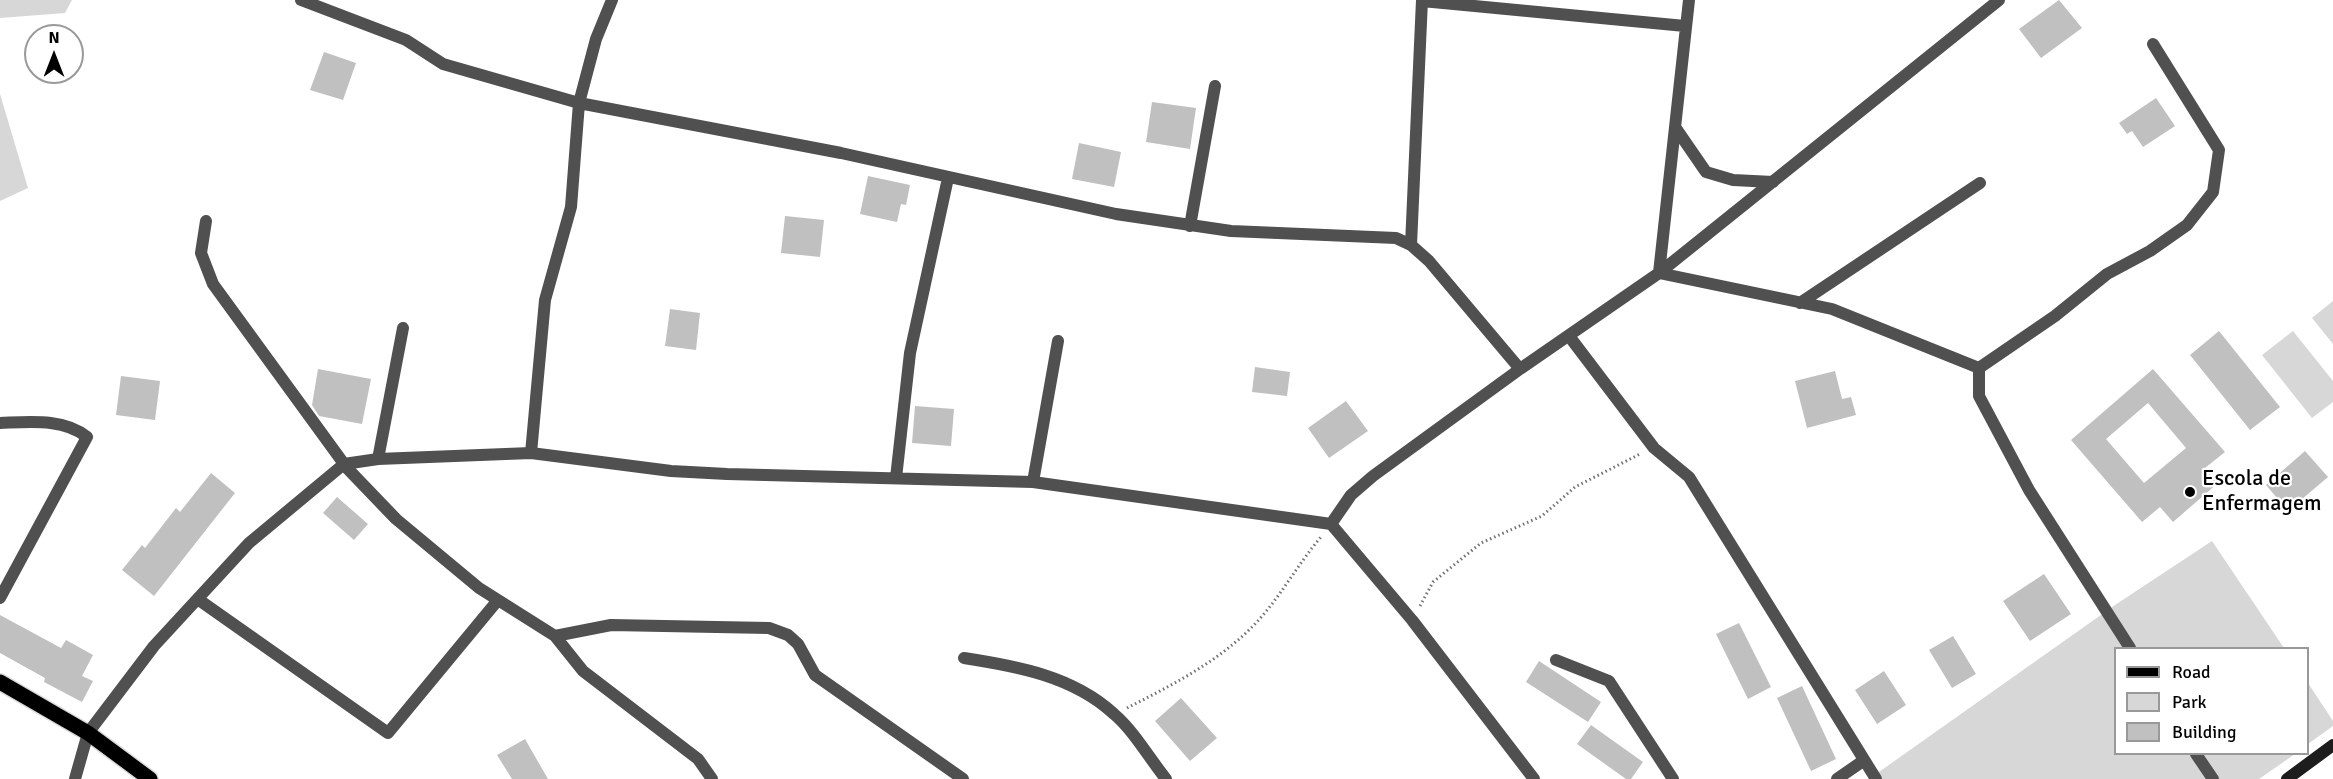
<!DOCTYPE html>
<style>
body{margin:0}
#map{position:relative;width:2333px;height:779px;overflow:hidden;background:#fff;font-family:Signika,sans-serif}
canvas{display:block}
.legend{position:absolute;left:2114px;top:647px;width:195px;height:108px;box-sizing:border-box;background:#fff;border:2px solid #999;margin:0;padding:8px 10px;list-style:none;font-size:18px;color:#000}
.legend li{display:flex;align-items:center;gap:12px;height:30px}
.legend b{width:30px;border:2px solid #999}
.north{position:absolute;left:24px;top:24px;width:60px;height:60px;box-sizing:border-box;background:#fff;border:2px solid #999;border-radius:50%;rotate:0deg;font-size:16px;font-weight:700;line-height:24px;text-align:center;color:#000}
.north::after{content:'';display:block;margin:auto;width:21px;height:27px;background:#000;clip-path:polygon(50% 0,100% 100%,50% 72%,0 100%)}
</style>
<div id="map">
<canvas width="2333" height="779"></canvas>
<ul class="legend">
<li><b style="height:8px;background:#000"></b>Road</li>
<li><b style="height:16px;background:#d7d7d7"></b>Park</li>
<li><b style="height:16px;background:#c0c0c0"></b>Building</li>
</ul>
<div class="north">N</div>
</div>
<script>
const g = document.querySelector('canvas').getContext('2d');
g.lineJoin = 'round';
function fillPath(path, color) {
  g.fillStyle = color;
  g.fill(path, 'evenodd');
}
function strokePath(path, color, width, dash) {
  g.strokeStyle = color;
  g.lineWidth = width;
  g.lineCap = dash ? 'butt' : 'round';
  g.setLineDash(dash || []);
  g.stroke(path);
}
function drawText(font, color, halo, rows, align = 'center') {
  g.font = font + ' Signika,sans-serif';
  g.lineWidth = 4.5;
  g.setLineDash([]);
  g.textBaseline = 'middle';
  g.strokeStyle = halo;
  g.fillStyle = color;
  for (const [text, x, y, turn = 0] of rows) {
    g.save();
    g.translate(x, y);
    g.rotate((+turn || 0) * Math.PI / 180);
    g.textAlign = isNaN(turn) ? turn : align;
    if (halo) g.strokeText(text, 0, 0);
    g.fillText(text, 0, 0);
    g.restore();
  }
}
fillPath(new Path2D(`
 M0 0H72L65 13 0 18Z
 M0 94 28 188 0 201Z
 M2333 301V344L2312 318Z
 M2293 331 2333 381V402L2312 418 2262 355Z
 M2212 541 2284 648H2116V754H2295L2259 779H1869L2115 605Z
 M2308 683 2333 721V726L2308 744Z`), '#d7d7d7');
fillPath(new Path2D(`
 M2059 0 2082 28 2041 58 2019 29Z
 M324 52 356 63 343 100 310 90Z
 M2156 98 2175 126 2143 147 2132 131 2127 134 2119 123Z
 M1152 102 1196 108 1190 149 1146 142Z
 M1079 143 1121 152 1114 187 1072 179Z
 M868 176 910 185 906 205 901 204 897 222 860 214Z
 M785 216 824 220 820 257 781 253Z
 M670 309 700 313 696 350 665 346Z
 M2219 331 2280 407 2250 430 2190 355Z
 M1255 367 1290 372 1287 396 1252 392Z
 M318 369 371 379 362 424 319 416 312 405Z
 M2153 369 2225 452 2205 468 2218 483 2173 522 2160 507 2142 522 2071 440ZM2148 403 2186 448 2144 483 2106 439Z
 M1835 371 1842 399 1851 397 1856 415 1807 428 1795 381Z
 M121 376 160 381 155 420 116 415Z
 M1346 401 1368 431 1329 458 1308 428Z
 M915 406 954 409 951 446 912 443Z
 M2305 451 2328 477 2288 511 2266 485Z
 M211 473 235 493 154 596 122 570 142 545 145 548 176 508 180 512Z
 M337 497 368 524 354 540 323 513Z
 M2044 574 2071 614 2030 641 2003 601Z
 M0 615 61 648 66 640 93 655 82 676 93 681 82 702 44 682 45 678 0 653Z
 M1739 623 1771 687 1748 699 1716 634Z
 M1953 636 1976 674 1952 688 1929 650Z
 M1539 661 1601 702 1588 722 1526 682Z
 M1884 671 1906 705 1877 724 1855 690Z
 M1802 686 1836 759 1811 771 1777 698Z
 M1181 698 1217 738 1190 761 1155 721Z
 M1591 725 1643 762 1631 779H1626L1577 744Z
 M525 739 548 779H512L497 755Z`), '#c0c0c0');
const primary = new Path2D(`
 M0 682 88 733 150 779`);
strokePath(primary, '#dbdbdb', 18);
strokePath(new Path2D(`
 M1420 606 1433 582 1481 543 1542 516 1575 487 1640 454
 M1127 708C1172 685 1218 662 1254 625 1280 598 1297 565 1321 537`), '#727272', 3, [1.5, 3]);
strokePath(new Path2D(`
 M301 0 406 40 443 64 579 103 841 153 1116 214 1231 231 1396 238 1411 245 1429 261 1520 369
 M1422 1 1685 26
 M1675 127 1706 172 1733 180 1773 182
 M206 221 201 253 213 284 347 468 396 519 479 588 555 636 583 671 698 759 712 779
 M1190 226 1215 86
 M1411 245 1422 0
 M1659 273 1832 309 1979 368
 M1659 273 1689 0
 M1800 303 1980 183
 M1569 336 1654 448 1689 477 1876 779
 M1979 368 2055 316 2107 274 2150 251 2187 225 2213 192 2219 150 2153 44
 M1979 368V396L2029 490 2130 648
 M0 423C29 422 64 418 87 437L0 598
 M531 453 545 300 571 207 579 103 596 39 612 0
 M378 459 403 328
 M896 478 910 353 948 178
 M1033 482 1058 341
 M1331 524 1351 495 1373 476 1520 369 1659 273 1999 0
 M199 600 388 733 498 600
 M555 636 611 625 769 628 788 635 798 644 815 675 963 779
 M964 658C1016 666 1073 676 1114 714 1134 731 1149 758 1166 779
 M1556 660 1609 681 1673 779
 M2196 754 2213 779
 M75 779 88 733 154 646 249 543 344 464 378 459 531 453 671 471 727 474 1033 482 1331 524 1412 620 1534 779
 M1837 779 1863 761`), '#505050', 12);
strokePath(new Path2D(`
 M2287 779 2333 745`), '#1d1d1d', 12);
strokePath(primary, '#000', 15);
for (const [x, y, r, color] of [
 [2190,492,6,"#000"]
]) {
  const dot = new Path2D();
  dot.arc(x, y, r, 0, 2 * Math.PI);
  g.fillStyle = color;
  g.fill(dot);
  strokePath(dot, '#fff', 2);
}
drawText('22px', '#000', '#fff', [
 ["Escola de",2202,479],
 ["Enfermagem",2202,504]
], 'left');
</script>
